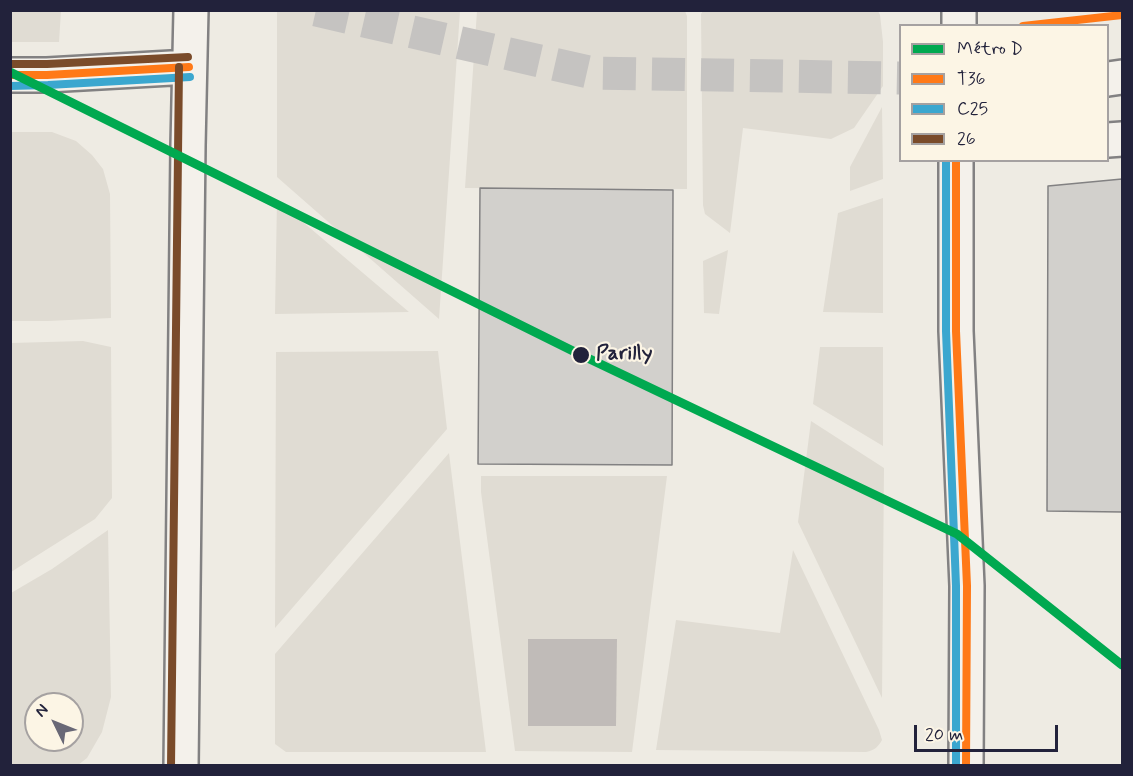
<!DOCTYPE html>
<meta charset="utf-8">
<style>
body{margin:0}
#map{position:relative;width:1133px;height:776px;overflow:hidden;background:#eeebe3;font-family:Mynerve,sans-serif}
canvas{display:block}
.frame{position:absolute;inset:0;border:12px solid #22223b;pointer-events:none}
.legend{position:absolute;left:899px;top:24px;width:210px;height:138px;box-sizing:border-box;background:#fcf5e5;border:2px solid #a5a1a1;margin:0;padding:8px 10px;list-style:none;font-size:18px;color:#22223b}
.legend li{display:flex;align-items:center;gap:12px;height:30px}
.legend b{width:30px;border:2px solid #a5a1a1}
.north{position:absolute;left:24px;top:692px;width:60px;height:60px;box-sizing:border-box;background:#fcf5e5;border:2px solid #a5a1a1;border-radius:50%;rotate:313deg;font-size:16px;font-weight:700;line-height:24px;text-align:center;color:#22223b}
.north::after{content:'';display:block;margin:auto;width:21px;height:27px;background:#696876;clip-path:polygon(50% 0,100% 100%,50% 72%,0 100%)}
.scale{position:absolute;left:914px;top:725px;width:144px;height:27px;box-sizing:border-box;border:3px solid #22223b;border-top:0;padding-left:8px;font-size:18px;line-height:21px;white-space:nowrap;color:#22223b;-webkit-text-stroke:4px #fcf5e5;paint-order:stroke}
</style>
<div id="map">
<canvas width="1133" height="776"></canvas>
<div class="frame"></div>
<ul class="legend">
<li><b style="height:8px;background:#00a950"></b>Métro D</li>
<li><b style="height:8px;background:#ff7917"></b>T36</li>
<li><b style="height:8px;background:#3ba7cf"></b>C25</li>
<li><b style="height:8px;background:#7a4b2a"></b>26</li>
</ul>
<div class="north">N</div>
<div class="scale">20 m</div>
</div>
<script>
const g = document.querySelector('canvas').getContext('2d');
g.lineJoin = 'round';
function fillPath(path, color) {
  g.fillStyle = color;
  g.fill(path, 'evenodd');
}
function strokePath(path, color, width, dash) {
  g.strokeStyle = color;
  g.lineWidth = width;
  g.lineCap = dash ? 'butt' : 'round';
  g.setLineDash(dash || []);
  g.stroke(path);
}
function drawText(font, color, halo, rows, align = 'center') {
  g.font = font + ' Mynerve,sans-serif';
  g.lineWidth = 4.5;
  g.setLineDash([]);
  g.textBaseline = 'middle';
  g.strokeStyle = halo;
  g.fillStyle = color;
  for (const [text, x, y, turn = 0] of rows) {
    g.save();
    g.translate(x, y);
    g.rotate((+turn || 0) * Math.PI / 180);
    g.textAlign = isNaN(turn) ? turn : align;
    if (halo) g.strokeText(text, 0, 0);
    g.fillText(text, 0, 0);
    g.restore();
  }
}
fillPath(new Path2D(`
 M10 11H61L59 42H11Z
 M277 11H460L439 319 277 177Z
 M477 11H685L687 16V189L465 188Z
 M703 11H878L880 15 883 42V86L854 128 831 139 743 128 730 233 705 214 703 205 701 14Z
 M882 107 883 179 850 191V167Z
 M11 132H52L76 141 92 155 103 169 110 194 111 318 48 321H11Z
 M883 198V313L823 312 838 213Z
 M277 200 409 312 275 314Z
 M728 250 719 314 704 313 703 261Z
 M83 341 111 347 112 498 95 519 11 572V343Z
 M820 347H883V446L813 404Z
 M438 351 447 429 275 628 276 352Z
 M811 421 884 468 882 698 798 522Z
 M449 453 486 752H286L275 744V654Z
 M481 476H667L632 752 515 751 481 492Z
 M108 530 111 697 102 732 87 758 78 765H11V593L52 569ZM36 704H72V740H36Z
 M793 550 879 730 882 740C878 747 875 750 866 752L656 750 676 620 780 633Z`), '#e0dcd3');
fillPath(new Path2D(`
 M528 639H617L616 726H528Z`), '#c0bbb8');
const building = new Path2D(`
 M1122 179V512L1047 511 1048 186Z
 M480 188 673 190 672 465 478 464Z`);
fillPath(building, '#d2d0cc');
strokePath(building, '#828182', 1.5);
strokePath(new Path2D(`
 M316 10 593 73 900 78`), '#c5c3c1', 33, [33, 16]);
const street = new Path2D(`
 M959 10V26
 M10 75H47L189 67
 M1108 140 1122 139
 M956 160V331L967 586 966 766
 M181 766 188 146 191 10`);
const primary = new Path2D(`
 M1108 79 1122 77`);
strokePath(street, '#828182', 38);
strokePath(primary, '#828182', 38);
strokePath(street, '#f4f1eb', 33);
strokePath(primary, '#f4f1eb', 33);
strokePath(new Path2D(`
 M1023 26 1122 15
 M10 75H47L189 67
 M956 160V331L967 586 966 766`), '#ff7917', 8);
strokePath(new Path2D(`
 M10 86 48 85 190 77
 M946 160V331L956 586V766`), '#3ba7cf', 8);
strokePath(new Path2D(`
 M10 64H47L188 57
 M171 766 179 67`), '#7a4b2a', 8);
strokePath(new Path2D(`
 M10 72 575 352 957 534 1122 665`), '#00a950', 9);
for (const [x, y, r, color] of [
 [581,355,9,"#22223b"]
]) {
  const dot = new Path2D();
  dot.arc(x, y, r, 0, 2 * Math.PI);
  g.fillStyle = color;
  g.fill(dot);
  strokePath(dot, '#fcf5e5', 2);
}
drawText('bold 21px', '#22223b', '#fcf5e5', [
 ["Parilly",596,355]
], 'left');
</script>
